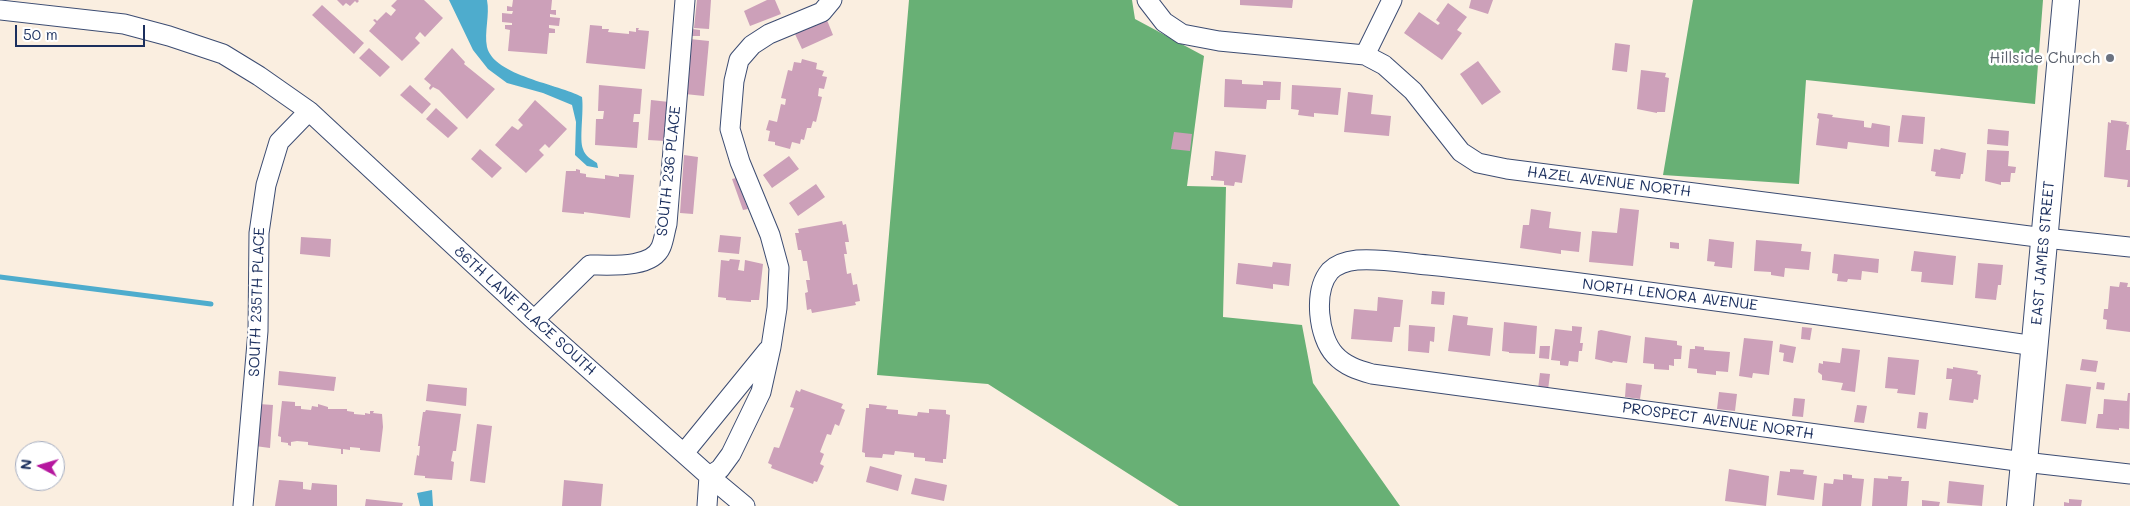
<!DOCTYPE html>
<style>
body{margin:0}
#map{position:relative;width:2130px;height:506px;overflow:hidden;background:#faeee0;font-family:Mali,sans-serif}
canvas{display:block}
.north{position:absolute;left:15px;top:441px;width:50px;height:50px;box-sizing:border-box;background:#fff;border:1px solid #a4acbf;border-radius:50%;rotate:276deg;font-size:14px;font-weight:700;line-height:20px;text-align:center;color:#1b2f5e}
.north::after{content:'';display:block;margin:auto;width:18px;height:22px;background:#b5179e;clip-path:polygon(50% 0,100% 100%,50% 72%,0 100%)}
.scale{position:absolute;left:15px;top:25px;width:130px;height:22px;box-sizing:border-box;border:2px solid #1b2f5e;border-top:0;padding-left:6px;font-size:15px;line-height:18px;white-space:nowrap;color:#1b2f5e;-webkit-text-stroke:4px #fff;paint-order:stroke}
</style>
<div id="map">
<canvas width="2130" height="506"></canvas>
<div class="north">N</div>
<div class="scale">50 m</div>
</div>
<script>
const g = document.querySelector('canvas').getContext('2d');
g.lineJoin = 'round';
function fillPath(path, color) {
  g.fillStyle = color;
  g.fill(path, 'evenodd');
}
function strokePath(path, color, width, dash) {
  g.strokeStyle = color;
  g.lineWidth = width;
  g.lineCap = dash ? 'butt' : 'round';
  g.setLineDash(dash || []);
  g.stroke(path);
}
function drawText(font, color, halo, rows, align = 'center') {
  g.font = font + ' Mali,sans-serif';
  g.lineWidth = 5;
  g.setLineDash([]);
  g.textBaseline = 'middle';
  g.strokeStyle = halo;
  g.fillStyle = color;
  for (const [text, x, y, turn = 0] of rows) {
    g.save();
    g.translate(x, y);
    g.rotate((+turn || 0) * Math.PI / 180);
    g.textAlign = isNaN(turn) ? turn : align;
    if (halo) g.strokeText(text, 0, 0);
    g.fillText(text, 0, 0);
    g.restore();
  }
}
fillPath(new Path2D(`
 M909 0H1132L1135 19 1204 56 1187 186 1226 187 1223 317 1302 325 1313 383 1400 506H1179L988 384 877 375Z
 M1693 0H2043L2035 104 1806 80 1799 184 1663 175Z`), '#68b075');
fillPath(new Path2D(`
 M449 0H487C490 15 484 32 487 47 494 76 559 84 582 97 584 112 579 140 583 149 585 156 591 159 597 163L598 168 587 166 575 155 576 122 572 105 543 93 507 83 488 69 473 50Z
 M432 490 433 506H420L417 493Z`), '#4eaccd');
strokePath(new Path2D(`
 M0 277 211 304`), '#4eaccd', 5);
fillPath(new Path2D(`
 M337 0H358L359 1 357 3 355 1 350 6 346 3 343 6Z
 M397 0H424L443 18 425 37 420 32 415 38 420 43 402 61 369 31 376 23 373 20 375 19 377 21 386 12 391 16 396 10 391 6Z
 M513 0H552L551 10H556V15L550 14V17L560 18 559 26 549 25V28L555 29V33H549L547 54 508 51 510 30 505 29V25H512V23L502 22V13L512 14 513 11H507V6L512 7Z
 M697 0H711L709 29 694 28Z
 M767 0H775L781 14 750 26 744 11Z
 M1240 0H1293L1292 8 1240 5Z
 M1471 0H1493L1488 14 1469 8Z
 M1448 3 1467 17 1457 30 1462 33 1442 60 1404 33 1419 12 1438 25 1440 23 1436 20Z
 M322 5 364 43 354 54 312 15Z
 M827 20 833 35 802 49 795 34Z
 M590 25 602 26V29H609L608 32 629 34V31L636 32V28H639L638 30 649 31 645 69 586 63Z
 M692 29 700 30V36H692Z
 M690 39 709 41 704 96 685 94Z
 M1615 43 1630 45 1627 72 1612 70Z
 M369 48 390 67 380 77 359 58Z
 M452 48 465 62 464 64 495 89 467 119 439 90 433 87 430 90 429 88 431 85 424 79Z
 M802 59 817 63 816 69 824 71 822 76 827 77 824 89 819 88 818 96 822 97 816 122 813 121 811 128H807L804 140 801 139 800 144 792 142 790 149 775 145V142L768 141 770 131 766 130 769 120 777 122 781 104 785 105 786 99 781 98 788 70 792 71 794 62 801 63Z
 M1478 61 1501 92 1482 105 1460 74Z
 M1641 70 1666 73 1665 77 1669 78 1665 112H1657V113L1637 109Z
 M1225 79 1242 80V84L1263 85V81L1281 82 1280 100H1267L1266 109 1224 107Z
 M410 85 431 104 422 114 400 95Z
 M599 85 642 89 640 114H634L633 122H639L637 148 595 145 596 119H603L604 111H598Z
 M1292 85 1341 88 1338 115 1314 113V117L1298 115 1299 110 1291 109Z
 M1348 92 1373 95 1371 114 1391 116 1389 136 1344 132Z
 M535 100 567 129 549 148 545 144 539 150 544 155 526 173 495 145 512 126 518 130 523 125 518 120Z
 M651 100 669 102 665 141 648 140Z
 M436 108 458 128 448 138 426 119Z
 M1818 113 1833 115 1832 117 1864 121V127L1871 128 1872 123 1890 126 1889 147 1848 142 1847 149 1816 145 1819 119 1817 118Z
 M1902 115 1925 117 1923 144 1898 142Z
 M2111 120 2127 122 2126 124 2129 125 2126 150H2130V187H2127L2128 180 2104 177 2108 122 2111 123Z
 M1988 129 2009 131 2008 146 1987 144Z
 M1174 132 1192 134 1190 151 1171 149Z
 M1941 148 1966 153 1963 174H1961L1960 179 1935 176 1936 172 1931 171 1934 149 1940 150Z
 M480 149 502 168 492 178 471 159Z
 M1987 150 2009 151 2008 166 2016 167 2015 173H2011L2010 182H2001V185L1985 181Z
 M1215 151 1246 155 1242 183 1235 182 1234 186 1224 185V181L1211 180V176H1213Z
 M684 155 698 157 693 214 680 213Z
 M789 156 799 169 772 188 763 175Z
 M576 169 580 170V173L586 174V177L605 179V175L619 177V174L634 175 630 218 584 212V214L562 212 566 171H576Z
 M736 178 748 209 743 210 732 179Z
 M816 184 825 197 798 216 789 203Z
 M1620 208 1639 210 1633 266 1589 262 1592 231 1617 233Z
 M1531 209 1551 212 1549 228 1581 232 1579 252 1561 250V254L1520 248 1523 225H1529Z
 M842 221 843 225 846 224 849 242H845L847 254H844L847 274 851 273 853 285 857 284 860 301 855 302 856 305 812 313 811 309 807 310 805 293 808 292 806 280H810L807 261H803L801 250H798L795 233H799L798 229Z
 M720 235 741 237 739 254 718 252Z
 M301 237 331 239 330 257 300 254Z
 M1709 239 1734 242 1732 268 1714 266 1715 262 1707 261Z
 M1756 240 1802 244 1801 251 1811 252 1809 270 1785 268 1784 277 1771 275V272L1754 271Z
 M1670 242 1679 243V249L1670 248Z
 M1914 251 1956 256 1953 285 1921 282 1922 272 1911 271Z
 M1834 254 1879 259 1878 273 1862 271 1861 280 1848 279 1847 282 1837 281 1838 274 1832 273Z
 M730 259 740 260 738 270 744 271 745 260 763 264 759 300H751V302L726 300V298L718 297 721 260 729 261Z
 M1273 262 1291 264 1289 286 1273 284V289L1236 284 1238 263 1272 267Z
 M1978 263 2003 265 2001 285H1998L1996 300 1975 298Z
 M2120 282 2128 283 2127 287H2130V332L2106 329 2107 320 2103 319 2104 309H2108L2110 286 2119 287Z
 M1432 291 1445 292 1444 305 1431 304Z
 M1378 297 1403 300 1400 327H1394L1392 342 1351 339 1354 309 1377 311Z
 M1453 315 1468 317 1467 325 1493 328 1490 356 1448 351Z
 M1504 322 1537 326 1535 354 1509 353V352L1502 351Z
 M1409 325 1435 327 1434 342 1430 341 1429 353 1408 351Z
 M1572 326 1582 327 1580 343H1583L1582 351H1579L1578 362 1569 361 1568 366 1560 365V361L1551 360 1555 329 1572 331Z
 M1802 327 1812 328 1810 340 1801 339Z
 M1601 330 1631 336 1627 363 1613 361 1612 363 1595 359 1598 331Z
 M1645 337 1677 341V345L1682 346 1681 359H1674V366L1669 365V370L1654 369V364L1643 363Z
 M1744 338 1773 341 1769 375 1753 373 1752 378 1739 376Z
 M1780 344 1796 347 1793 363 1783 361 1784 353 1779 352Z
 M1540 346H1550L1549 359 1539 358Z
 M1695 346 1704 347V350L1730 352 1728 372 1716 371V375L1697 373V369L1688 368 1690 349H1695Z
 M1842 348 1860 350 1855 392 1841 390 1843 383 1822 380V375L1818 372 1819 363 1823 364V361L1840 363Z
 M1888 357 1919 360 1915 395 1897 393 1898 389 1885 388Z
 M2082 359 2098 361 2096 372 2080 370Z
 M1953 367 1978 371 1977 374 1981 375 1978 400 1974 399 1973 403 1949 400 1952 379H1946L1947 368 1953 369Z
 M279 371 336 377 334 391 278 385Z
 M1540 373 1550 374 1548 390 1538 389Z
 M2097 382 2105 383 2104 390 2096 389Z
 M1626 383 1642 385 1640 399 1625 397Z
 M428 384 467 388 466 406 426 401Z
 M2066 384 2091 387 2086 424 2061 421Z
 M801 389 843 404 841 408 845 410 839 426 835 424 831 435 827 434 820 452 824 454 820 464 824 466 817 482 814 481 813 484 771 468 772 465 768 463 774 447 779 448 794 408 790 407 796 390 800 392Z
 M1719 392 1737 394 1735 411 1717 409Z
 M2128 393H2130L2129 429 2119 428V430L2096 428 2098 414H2103L2104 399 2127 401Z
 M1794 398 1805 399 1803 417 1792 416Z
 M282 401 295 402V406H301V409L311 410 312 406 318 407V404L328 407V409H347V411L354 412V414L365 415V413L370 414V411H374L373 413 382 414 383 427 380 452 360 450V448L350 447V450L343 449V454H341V449L308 445V442L297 441 291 442V446L288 445V443L281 442V437L278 436Z
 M259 404 273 405 270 448 255 446Z
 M869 404 887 406 886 409 898 410V414L917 416 918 412 929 413V409L946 410V414L950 415 946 459H943V463L925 461V458L914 457V453L895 451 894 455 883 454 882 458 865 457V453L862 452 866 408H869Z
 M1857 405 1867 406 1864 423 1854 422Z
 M426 410 461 414 456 451H453L451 461 454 462 452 480 425 478V476L414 475 417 455 419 456 420 446H418L423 412H425Z
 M1919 412 1928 413 1926 429 1917 428Z
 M477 424 492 426 485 483 470 481Z
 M870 466 902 475 898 491 866 482Z
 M1729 469 1769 476 1766 506 1725 501Z
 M1790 469 1804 470 1803 474 1817 476 1814 500 1777 495 1780 471 1790 472Z
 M1843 474 1852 475V478L1864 479 1861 506H1822L1824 483 1833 484 1834 479 1843 480Z
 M1888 476 1902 477 1901 481H1909L1907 506H1872L1874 478 1888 479Z
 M915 478 947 485 944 501 911 494Z
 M279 480 303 482V489L311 490 312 483 337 485V506H275Z
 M564 480 603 484 601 506H562Z
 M1949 481 1984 485 1982 506 1947 503Z
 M366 499 403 503 402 506H365Z
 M2069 499 2082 500 2081 506H2064V502L2069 503Z
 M1922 500 1940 502 1939 506H1922Z`), '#cca0b9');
const street = new Path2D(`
 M1147 0 1164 22 1182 34 1219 41 1365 55 1384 65 1413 91 1461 152 1478 163 1507 169 2045 238 2130 247
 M0 10 124 24 169 36 223 54 259 76 309 111 534 320 709 476 745 506
 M1365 55 1392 0
 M534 320 590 265C609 265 652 269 661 247 664 240 665 231 667 224L685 0
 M2035 346C1881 323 1726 302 1572 282 1524 276 1476 270 1428 265 1405 263 1380 258 1357 260 1347 261 1337 264 1330 271 1313 291 1318 337 1335 355 1345 366 1358 370 1372 374L2024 462 2130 474
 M684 453 768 350
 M243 506 258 331 259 233 266 185 279 142 309 111
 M707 506 709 476 720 469 731 454 761 392 771 347 777 308 779 268 770 235 740 162 730 129 734 81 739 60 752 45 769 34 822 12 832 0`);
const secondary = new Path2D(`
 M2020 506 2066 0`);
strokePath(street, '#3c4c72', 21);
strokePath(secondary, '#3c4c72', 28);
strokePath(street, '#fff', 19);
strokePath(secondary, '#fff', 26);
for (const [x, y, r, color] of [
 [2110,58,5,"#6b7280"]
]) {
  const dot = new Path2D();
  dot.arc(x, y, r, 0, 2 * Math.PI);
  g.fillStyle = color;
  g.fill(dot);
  strokePath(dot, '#fff', 2);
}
drawText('15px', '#5b616d', '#fff', [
 ["Hillside Church",2100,58]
], 'right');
drawText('15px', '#1b2f5e', '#fff', [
 ["SOUTH 236 PLACE",669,171,-84],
 ["HAZEL AVENUE NORTH",1609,182,7],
 ["EAST JAMES STREET",2043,253,-85],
 ["NORTH LENORA AVENUE",1670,295,7],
 ["SOUTH 235TH PLACE",257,302,-88],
 ["86TH LANE PLACE SOUTH",525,311,42],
 ["PROSPECT AVENUE NORTH",1718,421,8]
]);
</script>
